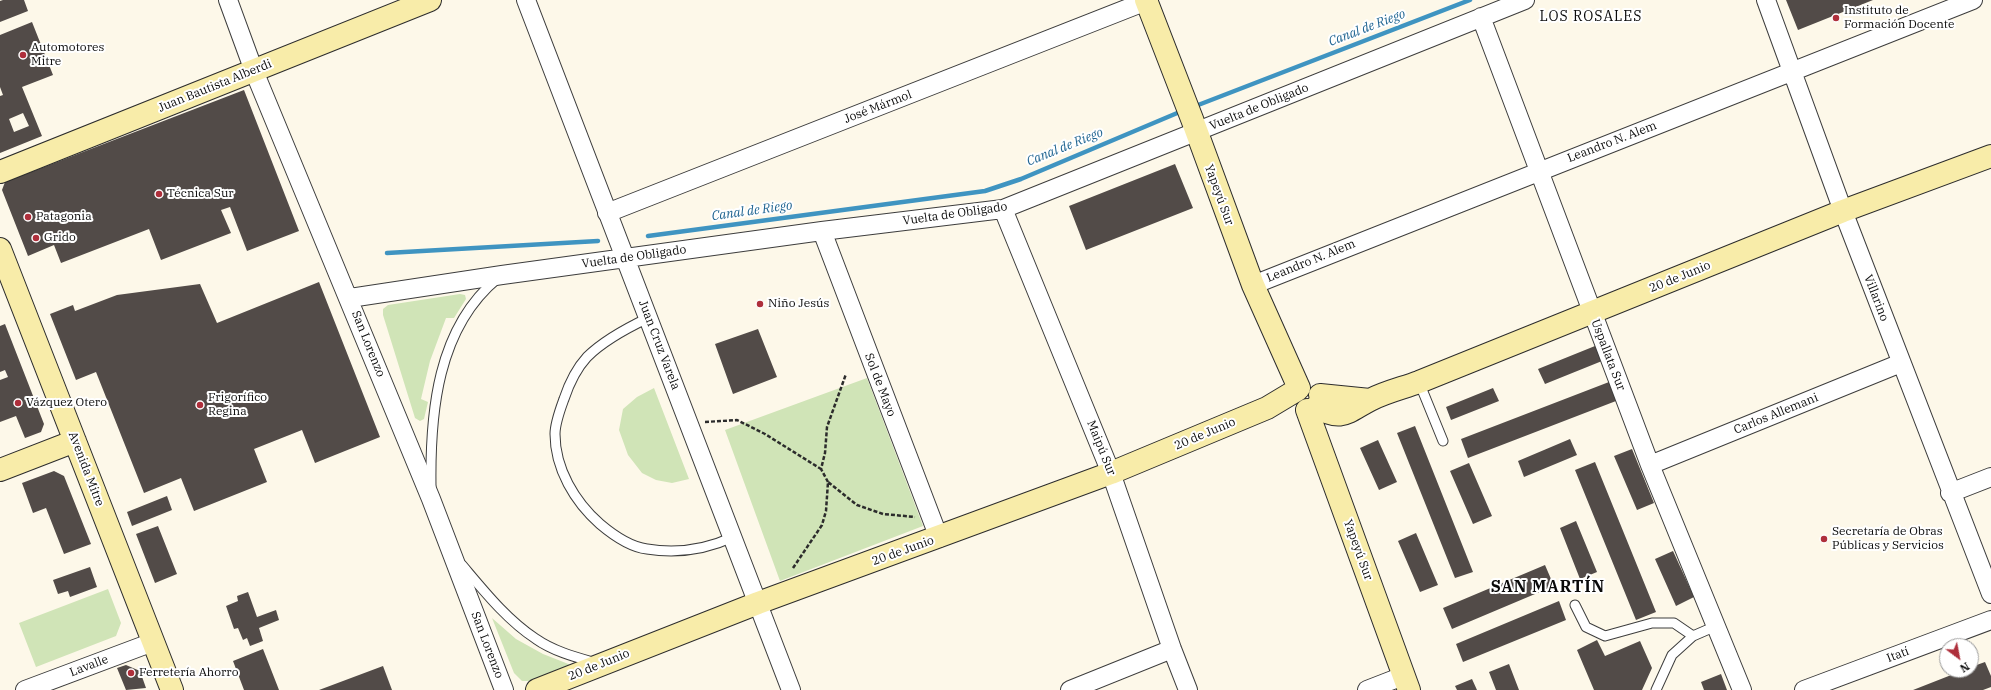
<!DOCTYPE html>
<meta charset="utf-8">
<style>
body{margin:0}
#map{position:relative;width:1991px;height:690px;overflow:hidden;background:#fdf8e9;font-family:"IBM Plex Serif",serif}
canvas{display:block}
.north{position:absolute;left:1939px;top:638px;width:40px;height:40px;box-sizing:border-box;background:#fff;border:1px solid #9d9d9d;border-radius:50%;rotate:148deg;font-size:11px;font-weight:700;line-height:16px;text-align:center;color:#0a0a0a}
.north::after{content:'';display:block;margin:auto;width:14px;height:18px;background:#ae2f3b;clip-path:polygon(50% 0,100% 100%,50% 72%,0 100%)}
</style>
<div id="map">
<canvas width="1991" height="690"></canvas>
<div class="north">N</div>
</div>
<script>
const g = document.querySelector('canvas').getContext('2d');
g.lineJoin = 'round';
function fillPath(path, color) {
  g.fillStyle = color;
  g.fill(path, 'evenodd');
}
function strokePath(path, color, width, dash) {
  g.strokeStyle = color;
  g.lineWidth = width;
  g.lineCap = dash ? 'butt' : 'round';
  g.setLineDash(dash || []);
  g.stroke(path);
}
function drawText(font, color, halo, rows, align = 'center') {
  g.font = font + ' "IBM Plex Serif",serif';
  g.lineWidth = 4;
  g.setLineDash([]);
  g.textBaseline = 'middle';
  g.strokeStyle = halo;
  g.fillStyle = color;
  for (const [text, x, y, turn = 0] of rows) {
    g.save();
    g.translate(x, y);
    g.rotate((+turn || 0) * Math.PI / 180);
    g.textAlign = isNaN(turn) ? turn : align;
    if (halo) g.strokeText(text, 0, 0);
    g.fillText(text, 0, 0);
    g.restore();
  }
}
fillPath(new Path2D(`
 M460 294 465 295 466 299 454 318H446L430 361 421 399 428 402 424 419 420 421 415 418 383 315V309L388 305Z
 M867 378 923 526 780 581 725 430Z
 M654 388 689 479 672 483 656 480 642 473 628 455 619 430 623 409 637 397Z
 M108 589 121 623 116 636 36 667 19 623Z
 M492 618 516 639 543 654 571 665 532 681H522L514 673Z`), '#d0e4b7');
strokePath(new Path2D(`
 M1193 107 1470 0
 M648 236 985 191 1021 179 1182 111
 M387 253 598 241`), '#3f94c1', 4.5);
fillPath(new Path2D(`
 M3 0H24L28 11 0 22V1Z
 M1786 0H1873L1798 30Z
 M32 22 53 75 22 87 42 136 0 153V96L3 95 0 87V35ZM23 113 29 126 14 132 9 119Z
 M244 90 299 231 247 251 230 207 221 210 231 233 161 260 149 229 61 263 54 245 28 256 2 190 5 182Z
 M1175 164 1193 208 1086 250 1069 206Z
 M319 282 380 437 315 463 302 430 254 449 267 482 194 511 181 478 144 493 96 372 76 380 50 314 73 305 75 311 117 295 200 284 217 323Z
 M5 324 44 424 41 432 25 438 16 416 0 422V380L8 377 5 370 0 372V326Z
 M758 329 777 377 733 394 715 344Z
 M1595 346 1602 361 1545 384 1538 369Z
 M1609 382 1616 401 1468 458 1461 439Z
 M1493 388 1499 401 1451 420 1446 407Z
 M1415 426 1473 572 1455 578 1397 433Z
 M1570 439 1577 455 1524 477 1518 461Z
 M1378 440 1397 482 1379 490 1360 448Z
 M1632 449 1654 503 1637 510 1614 456Z
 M1595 462 1656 612 1636 620 1575 470Z
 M1469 463 1492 516 1473 524 1450 471Z
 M54 471 64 476 91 544 64 554 46 508 33 513 22 483Z
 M167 496 172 510 132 526 127 512Z
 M1576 521 1597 572 1580 579 1560 528Z
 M158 526 177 574 155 583 136 534Z
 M1416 533 1438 585 1420 592 1398 541Z
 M1673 551 1694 597 1676 606 1655 559Z
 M1545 565 1554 586 1452 629 1443 608Z
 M90 567 97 587 70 597 68 591 58 594 53 580Z
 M248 592 257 617 276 610 279 620 259 628 263 641 250 646 247 638 243 640 238 628 234 629 226 606 238 601 237 596Z
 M1559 601 1566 620 1463 662 1456 644Z
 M1597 640 1605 656 1640 641 1652 668 1642 690H1594L1577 650Z
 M263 649 279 690H244L233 661Z
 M1985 662 1991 676V687L1983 690H1913L1964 670H1971V667Z
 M1509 664 1519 690H1496L1489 672Z
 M126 665 140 671 146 688 126 690 117 668Z
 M383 666 392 690H319Z
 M1721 674 1727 690H1704L1701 682Z
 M1472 679 1477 690H1457L1455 686Z`), '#524b48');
const lane = new Path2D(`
 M648 318C627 328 604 340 587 357 576 369 569 384 564 399 560 410 555 423 555 434 555 469 575 502 600 524 613 535 630 547 647 549 678 554 705 550 733 537
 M1419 382 1443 441
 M431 486C430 413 437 328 498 278
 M462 565C484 591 507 620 536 639 553 651 575 657 596 663
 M1575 605 1586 627 1605 636 1652 623H1674L1693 636
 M1656 690 1672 655 1693 636 1716 626`);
const street = new Path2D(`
 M228 0 254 71 431 499 504 690
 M526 0 791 690
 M1766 0 1843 211 1991 594
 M1481 17 1650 465 1742 690
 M1003 209 1111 473 1172 649 1188 690
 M607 213 1149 0
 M822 231 939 538
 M1253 285 1973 0
 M350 298 502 275 822 231 1003 209 1525 0
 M1650 465 1901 363
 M1950 493 1991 477
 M25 690 153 642
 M1070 690 1172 649
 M1367 690 1403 676
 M1804 690 1991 620`);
const secondary = new Path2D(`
 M1146 0 1192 119 1253 285 1299 388
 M0 172 430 0
 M0 249 172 690
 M1320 395 1370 400
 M1316 407C1342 422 1347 412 1370 400 1385 392 1403 388 1419 382L1843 211 1991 156
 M1307 410 1409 690
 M0 470 75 441
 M537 690 758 603 1111 473 1267 408 1297 390`);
strokePath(lane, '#3d3d3d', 11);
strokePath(street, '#3d3d3d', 20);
strokePath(secondary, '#2c2c2c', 24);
strokePath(new Path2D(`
 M705 422 737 420 765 434 821 469
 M828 482 821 469 825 453 827 427 846 374
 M793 568 822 525 826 511 828 482 857 505 883 514 915 517`), '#2c2c2c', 2.5, [4, 2]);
strokePath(lane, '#fff', 9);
strokePath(street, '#fff', 18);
strokePath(secondary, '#f8eca9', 22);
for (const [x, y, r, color] of [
 [1836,18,4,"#ae2f3b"],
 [23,55,4,"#ae2f3b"],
 [159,194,4,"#ae2f3b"],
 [28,217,4,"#ae2f3b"],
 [36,238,4,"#ae2f3b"],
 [760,304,4,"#ae2f3b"],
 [18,403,4,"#ae2f3b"],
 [200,405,4,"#ae2f3b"],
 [1824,539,4,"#ae2f3b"],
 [131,673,4,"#ae2f3b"]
]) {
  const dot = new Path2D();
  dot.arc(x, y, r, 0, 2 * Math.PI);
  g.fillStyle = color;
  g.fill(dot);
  strokePath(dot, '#fff', 1.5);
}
drawText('12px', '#0a0a0a', '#fff', [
 ["Instituto de",1844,11],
 ["Formación Docente",1844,25],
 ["Automotores",31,48],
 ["Mitre",31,62],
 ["Técnica Sur",167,194],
 ["Patagonia",36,217],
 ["Grido",44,238],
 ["Niño Jesús",768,304],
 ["Frigorífico",208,398],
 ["Regina",208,412],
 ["Vázquez Otero",26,403],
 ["Secretaría de Obras",1832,532],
 ["Públicas y Servicios",1832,546],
 ["Ferretería Ahorro",139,673]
], 'left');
drawText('12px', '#0a0a0a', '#fff', [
 ["Juan Bautista Alberdi",215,86,-22],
 ["José Mármol",878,107,-21],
 ["Vuelta de Obligado",1259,107,-22],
 ["Leandro N. Alem",1612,142,-21],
 ["Yapeyú Sur",1219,195,70],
 ["Vuelta de Obligado",955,214,-8],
 ["Vuelta de Obligado",634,257,-8],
 ["Leandro N. Alem",1311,261,-22],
 ["20 de Junio",1680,277,-22],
 ["Villarino",1876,298,69],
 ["San Lorenzo",368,344,68],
 ["Juan Cruz Varela",659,345,69],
 ["Uspallata Sur",1608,355,69],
 ["Sol de Mayo",880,385,69],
 ["Carlos Allemani",1776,414,-22],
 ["20 de Junio",1205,434,-23],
 ["Maipú Sur",1101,448,68],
 ["Avenida Mitre",86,469,69],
 ["Yapeyú Sur",1358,550,70],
 ["20 de Junio",903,551,-20],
 ["San Lorenzo",487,645,69],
 ["Itatí",1898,655,-21],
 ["20 de Junio",599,665,-22],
 ["Lavalle",89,666,-21]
]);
drawText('italic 13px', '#1f6491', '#fff', [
 ["Canal de Riego",1367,28,-21],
 ["Canal de Riego",1065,147,-22],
 ["Canal de Riego",752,211,-8]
]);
g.letterSpacing = '1px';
drawText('14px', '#0a0a0a', '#fff', [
 ["LOS ROSALES",1591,17]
]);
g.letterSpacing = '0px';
g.letterSpacing = '1px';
drawText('bold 16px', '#0a0a0a', '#fff', [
 ["SAN MARTÍN",1548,587]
]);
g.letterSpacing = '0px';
</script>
